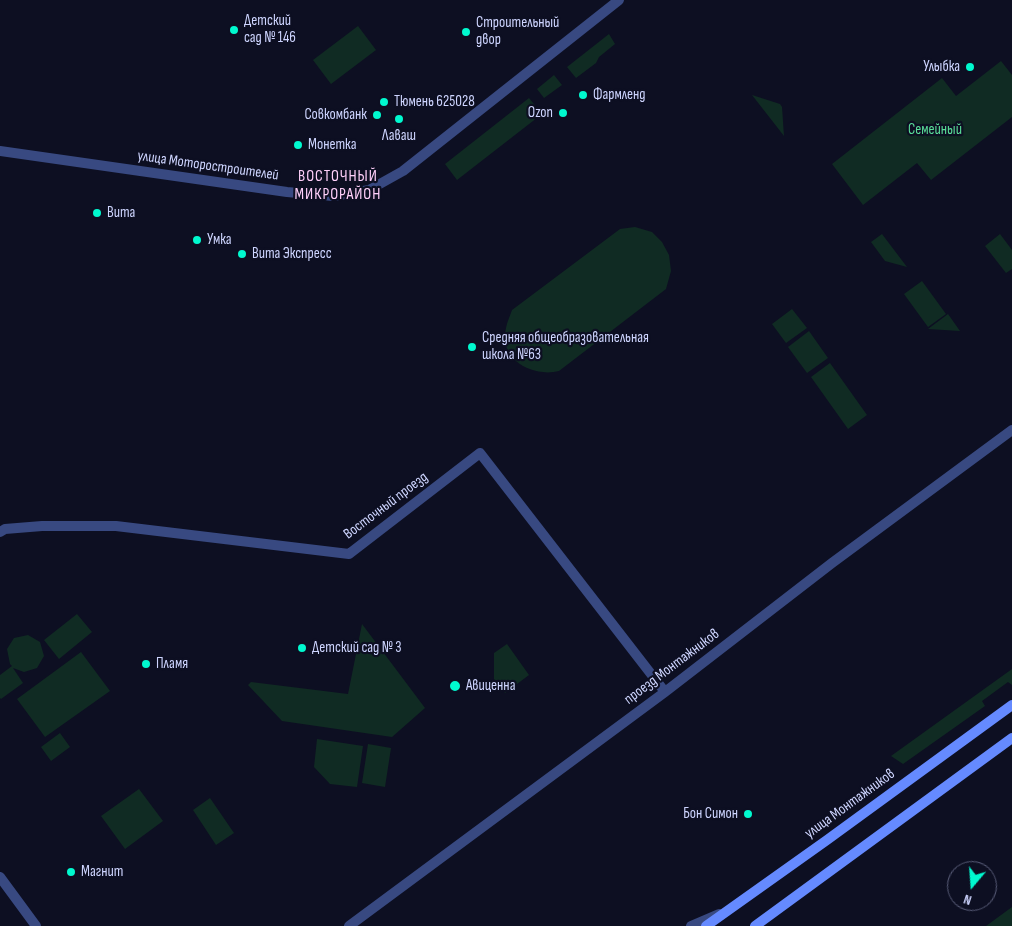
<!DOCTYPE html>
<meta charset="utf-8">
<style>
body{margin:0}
#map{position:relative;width:1012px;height:926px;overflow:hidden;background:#0d0f22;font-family:"Sofia Sans Condensed",sans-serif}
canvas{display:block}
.north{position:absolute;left:947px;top:861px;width:50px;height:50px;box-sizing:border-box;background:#0d0f22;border:1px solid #5a5e7a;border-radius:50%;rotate:198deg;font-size:14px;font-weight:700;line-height:20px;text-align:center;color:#ced5ff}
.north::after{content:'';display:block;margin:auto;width:18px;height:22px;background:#00f9cf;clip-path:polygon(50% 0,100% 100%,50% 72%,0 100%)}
</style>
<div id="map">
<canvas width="1012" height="926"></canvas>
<div class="north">N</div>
</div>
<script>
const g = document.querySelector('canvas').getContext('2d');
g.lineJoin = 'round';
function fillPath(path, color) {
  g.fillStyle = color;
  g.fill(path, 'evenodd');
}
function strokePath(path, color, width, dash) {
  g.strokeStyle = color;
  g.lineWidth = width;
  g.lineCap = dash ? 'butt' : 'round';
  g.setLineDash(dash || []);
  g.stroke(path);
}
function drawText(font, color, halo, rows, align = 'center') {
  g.font = font + ' "Sofia Sans Condensed",sans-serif';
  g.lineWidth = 4.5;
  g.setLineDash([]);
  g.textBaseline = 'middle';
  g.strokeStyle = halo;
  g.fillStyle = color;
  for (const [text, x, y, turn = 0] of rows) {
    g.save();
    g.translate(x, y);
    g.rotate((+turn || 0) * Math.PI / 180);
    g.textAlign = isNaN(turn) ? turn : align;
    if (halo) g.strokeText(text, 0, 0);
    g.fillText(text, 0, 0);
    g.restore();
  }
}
fillPath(new Path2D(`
 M358 26 376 50 331 84 313 60Z
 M609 34 615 44 599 57 596 63 576 78 567 67Z
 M1001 61 1012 75V117L931 180 917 163 863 205 832 164 942 78 956 96Z
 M554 75 562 85 544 98 537 89Z
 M752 95 780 104 782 107 784 136Z
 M529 98 542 114 457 180 445 164Z
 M635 227 652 232 662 242 669 255 671 271 666 289 559 371C554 372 548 373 543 372 520 370 500 353 506 328 507 322 510 316 512 310L620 229Z
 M882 234 907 267 885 261 871 242Z
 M1000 234 1012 250V269L1006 273 985 246Z
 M922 281 946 314 928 327 904 294Z
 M792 309 807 328 786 343 772 324Z
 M948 314 960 331 928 329Z
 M809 331 828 358 807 373 788 347Z
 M830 363 867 415 848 429 811 377Z
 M77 614 92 632 59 659 44 640Z
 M362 624 425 708 392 737 282 721 248 685 251 682 348 694Z
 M28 635 40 642 44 656 37 668 24 672 13 668 23 683 1 699 0 698V675L12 666 10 664 7 649 14 638Z
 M507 644 529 675 505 693 494 679V653Z
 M81 652 110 691 45 737 17 699Z
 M1012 669V685L1008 682 982 701 985 706 903 764 891 756Z
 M60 733 70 747 51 761 41 747Z
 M317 739 363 746 357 787 330 784 314 767Z
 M368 744 391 748 385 787 362 783Z
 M139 789 163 821 125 849 101 816Z
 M210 798 234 833 216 845 193 810Z
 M1012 907V926H986Z`), '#102b23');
strokePath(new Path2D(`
 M0 532 5 529 42 526H116L349 554 480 453 665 692
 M349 926 665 692 832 563 1012 430`), '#384981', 10);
strokePath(new Path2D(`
 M0 151 287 192 333 196 352 193 369 190 403 171 619 0
 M0 877 36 926
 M691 926 719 914`), '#384981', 10);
strokePath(new Path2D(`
 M706 926 827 840 1012 705
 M755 926 1012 738`), '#658aff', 10);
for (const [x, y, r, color] of [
 [234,30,5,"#00f9cf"],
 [466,32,5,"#00f9cf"],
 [970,67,5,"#00f9cf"],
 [583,95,5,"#00f9cf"],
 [384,102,5,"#00f9cf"],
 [563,113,5,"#00f9cf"],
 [377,115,5,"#00f9cf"],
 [399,119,5,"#00f9cf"],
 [298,145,5,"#00f9cf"],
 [97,213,5,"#00f9cf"],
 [197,240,5,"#00f9cf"],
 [242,254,5,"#00f9cf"],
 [472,347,5,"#00f9cf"],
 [302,648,5,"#00f9cf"],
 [146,664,5,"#00f9cf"],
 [455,686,6,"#00f9cf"],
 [748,814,5,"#00f9cf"],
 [71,872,5,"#00f9cf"]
]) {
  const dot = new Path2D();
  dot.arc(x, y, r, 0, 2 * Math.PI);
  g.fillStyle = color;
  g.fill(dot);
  strokePath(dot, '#0d0f22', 2);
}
drawText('15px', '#ced5ff', '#0d0f22', [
 ["Детский",244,21],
 ["сад № 146",244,38],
 ["Строительный",476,23],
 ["двор",476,40],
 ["Улыбка",960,67,"right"],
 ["Фармленд",593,95],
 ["Тюмень 625028",394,102],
 ["Ozon",553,113,"right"],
 ["Совкомбанк",367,115,"right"],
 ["Лаваш",399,136,"center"],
 ["Монетка",308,145],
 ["Вита",107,213],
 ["Умка",207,240],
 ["Вита Экспресс",252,254],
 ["Средняя общеобразовательная",482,338],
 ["школа №63",482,355],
 ["Детский сад № 3",312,648],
 ["Пламя",156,664],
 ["Авиценна",466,686],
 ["Бон Симон",738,814,"right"],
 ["Магнит",81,872]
], 'left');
drawText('15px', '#5adf9a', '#0d0f22', [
 ["Семейный",935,130]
]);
drawText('15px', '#ced5ff', '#0d0f22', [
 ["улица Моторостроителей",208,166,8],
 ["Восточный проезд",386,506,-37],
 ["проезд Монтажников",672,667,-37],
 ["улица Монтажников",850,804,-36]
]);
g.letterSpacing = '1px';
drawText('16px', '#ffd0fa', '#0d0f22', [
 ["ВОСТОЧНЫЙ",338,177],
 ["МИКРОРАЙОН",338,195]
]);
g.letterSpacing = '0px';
</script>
